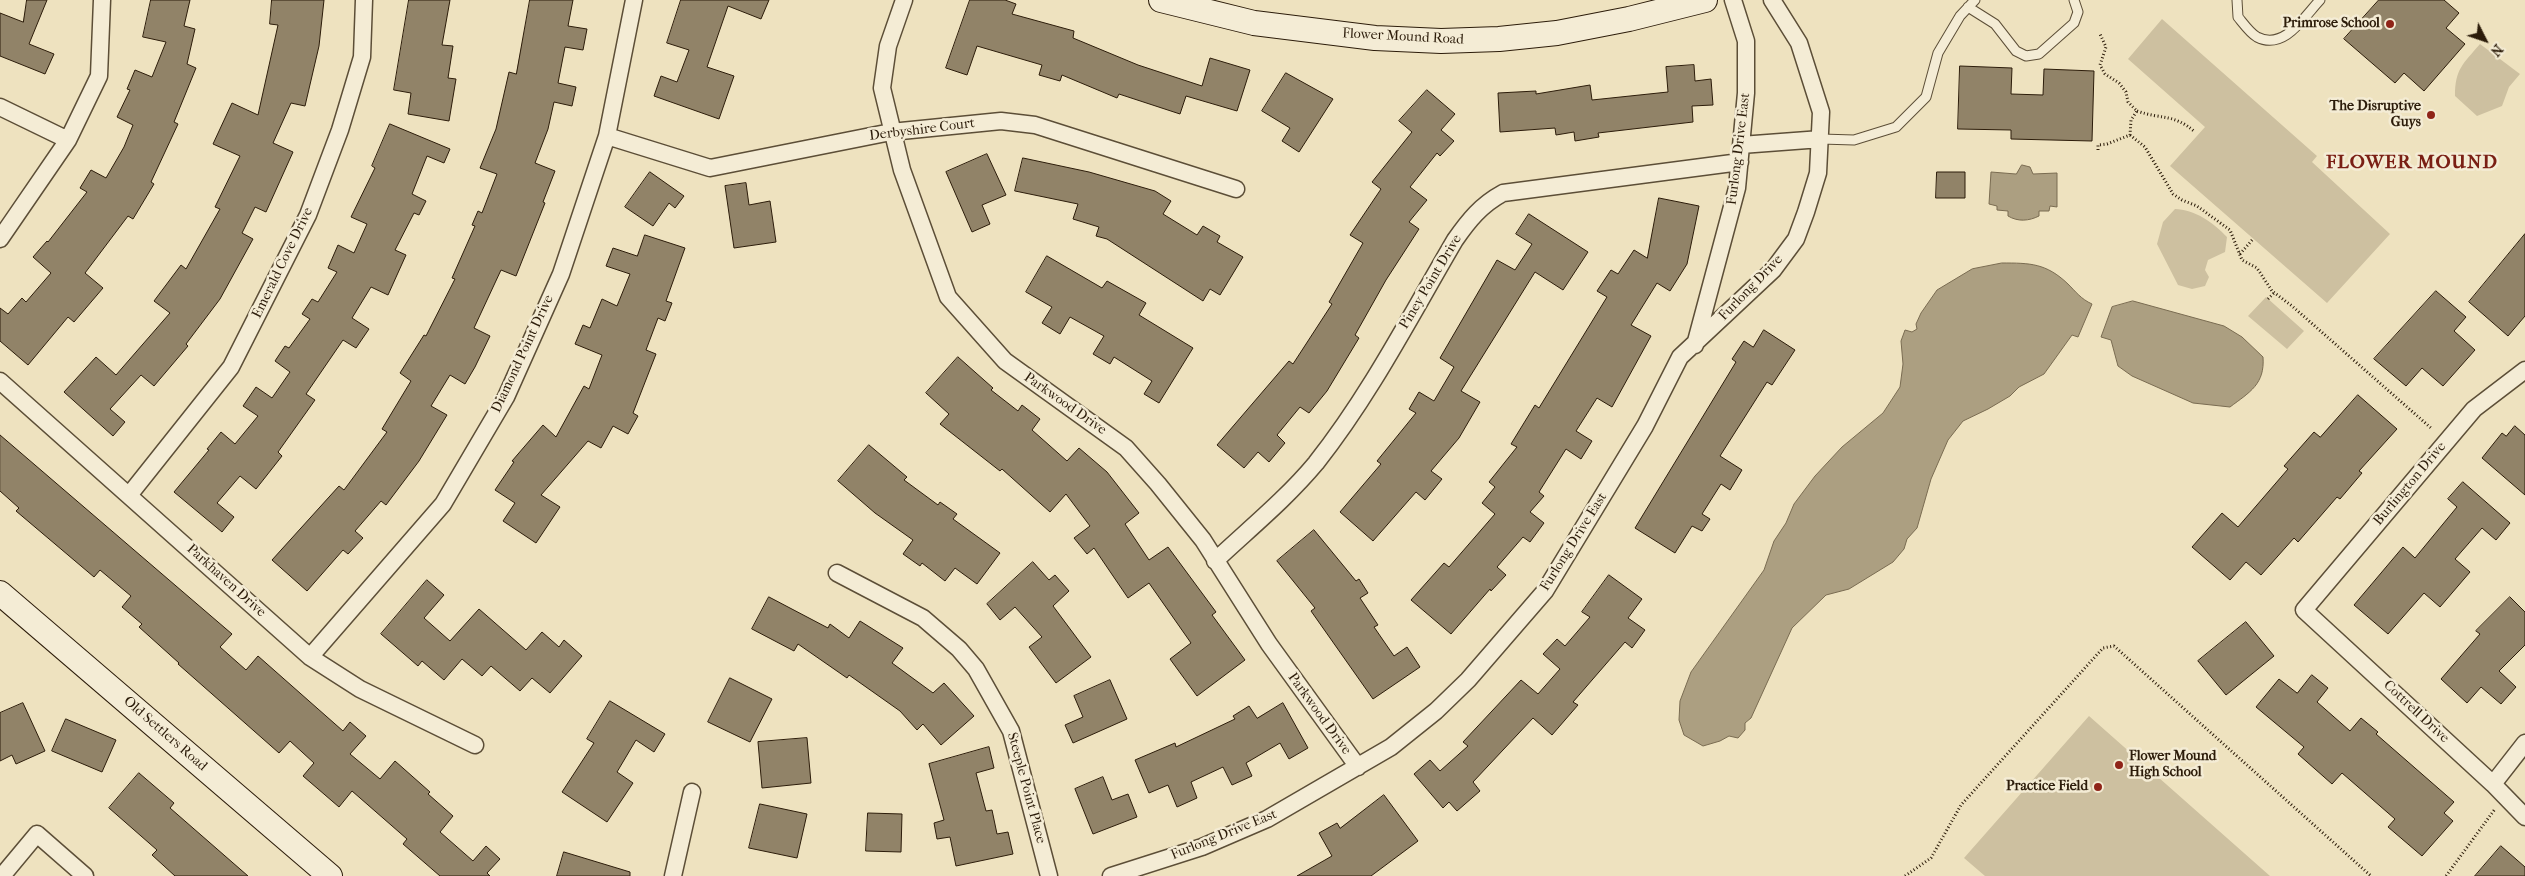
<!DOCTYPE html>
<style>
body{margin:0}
#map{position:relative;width:2525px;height:876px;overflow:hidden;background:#eee2bf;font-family:"IM FELL French Canon",serif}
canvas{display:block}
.north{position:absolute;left:2460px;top:15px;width:50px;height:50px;-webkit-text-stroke:4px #f4ecd5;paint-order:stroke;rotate:131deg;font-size:14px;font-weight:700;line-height:20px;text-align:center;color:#2c1c0a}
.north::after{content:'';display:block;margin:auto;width:18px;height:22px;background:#2c1c0a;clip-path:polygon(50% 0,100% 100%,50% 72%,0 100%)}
</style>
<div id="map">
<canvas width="2525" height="876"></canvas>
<div class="north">N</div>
</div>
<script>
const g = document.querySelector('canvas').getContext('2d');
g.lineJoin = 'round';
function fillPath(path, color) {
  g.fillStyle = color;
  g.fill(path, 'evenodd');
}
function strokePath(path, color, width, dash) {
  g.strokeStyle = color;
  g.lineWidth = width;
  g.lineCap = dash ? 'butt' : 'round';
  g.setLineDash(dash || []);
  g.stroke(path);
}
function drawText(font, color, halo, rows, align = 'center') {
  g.font = font + ' "IM FELL French Canon",serif';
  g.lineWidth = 5;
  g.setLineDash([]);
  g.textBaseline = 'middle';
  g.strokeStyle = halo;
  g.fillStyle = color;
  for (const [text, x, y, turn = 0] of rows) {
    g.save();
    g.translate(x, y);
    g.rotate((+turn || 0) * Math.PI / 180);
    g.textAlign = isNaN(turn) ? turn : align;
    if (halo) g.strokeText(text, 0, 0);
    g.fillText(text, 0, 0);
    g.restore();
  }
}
fillPath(new Path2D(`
 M2162 19 2317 156 2312 162 2390 234 2327 303 2170 166 2205 127 2128 59Z
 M2480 44 2520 74 2509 87 2502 106 2477 116 2455 96C2455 69 2463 64 2480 44Z
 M2175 209C2194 209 2214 223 2227 237L2225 252 2208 260 2205 270 2209 277 2205 286 2192 289 2178 285 2157 244 2163 222Z
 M2266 297 2304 331 2287 349 2248 316Z
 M2089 716 2270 876H1985L1964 858Z`), '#cdc0a0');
const water = new Path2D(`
 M2022 165 2030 167 2033 174 2057 173V207L2050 206 2049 211H2039V216C2029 221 2018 222 2008 216V211L1997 210V206L1989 204 1991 172 2016 174Z
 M2002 263C2030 263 2046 263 2068 284 2076 292 2081 299 2092 304L2078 337 2072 335 2044 374 2019 387 2010 396 1988 409 1963 421 1948 440 1931 479 1917 528 1907 539 1904 549 1893 562 1849 589 1826 595 1792 628 1751 718 1745 723V730L1738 738 1729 736 1720 741 1703 746 1684 735 1679 720 1680 701 1691 672 1764 570 1774 541 1786 523 1794 504 1815 476 1842 447 1883 413 1900 387 1903 364 1901 341 1905 330 1912 332 1917 329 1916 324 1921 313 1937 290 1972 269Z
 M2133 301 2224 326 2242 337 2263 357C2265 384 2250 392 2230 407L2193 403 2132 376 2118 366 2111 340 2101 337 2112 307Z`);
fillPath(water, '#ac9f81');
strokePath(water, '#796b51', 1);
const building = new Path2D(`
 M27 0H47L29 44 54 54 45 74 0 56V13L23 22Z
 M151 0H190L184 26 195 29 187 64 196 68 174 122 178 124 151 182 154 184 133 219 128 216 85 273 103 288 74 322 68 317 28 365 0 341V308L8 314 22 298 26 302 51 273 33 257 47 241 48 242 87 192 80 188 91 170 106 178 124 147 133 125 117 117 130 90 127 89 135 70 152 77 166 42 143 37Z
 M272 0H324L319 46 305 106 291 103 273 143 293 152 266 212 255 207 242 233 253 239 220 299 186 344 188 346 154 386 141 375 110 409 125 422 113 436 64 392 96 357 116 375 170 313 154 301 181 265 186 269 220 209 215 207 240 156 213 144 232 103 258 115 278 25 270 24Z
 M409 0H450L442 45 453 46 448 78 456 79 449 121 408 114 411 93 394 90Z
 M530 0H573L568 26 587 29 583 50 565 47 558 83 576 87 572 106 554 102 548 129 535 163 555 171 543 202 545 203 516 276 501 270 474 328 490 336 475 367 465 384 450 375 431 406 447 415 419 461 386 505 381 501 355 531 363 538 348 554 343 550 307 591 272 560 339 486 344 490 387 432 382 429 411 381 400 373 424 335 426 336 455 279 452 278 475 226 472 225 478 211 482 213 497 174 480 168 496 129 509 72 516 74Z
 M681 0H769L761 19 728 6 707 67 734 76 719 119 654 96 661 76 677 82 689 50 667 43Z
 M970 0H1005L1016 4 1012 14 1074 31 1073 38 1138 65 1202 86 1210 58 1250 70 1237 111 1186 96 1180 114 1119 94 1117 98 1062 75 1060 81 1039 75 1042 65 977 46 967 75 946 68Z
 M2379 0H2444L2459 13 2446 28 2465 44 2424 91 2404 73 2395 83 2344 39Z
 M1694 65 1695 81 1711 79 1713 105 1692 106 1693 122 1598 133 1599 137 1575 141 1574 132 1556 135 1555 128 1500 132 1498 93 1536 91V94L1590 85 1592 100 1668 92 1666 67Z
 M1960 66 2012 68 2011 94 2043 95 2044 69 2094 71 2092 141 2011 139V130L1958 129Z
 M1286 73 1333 99 1299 152 1282 141 1290 128 1262 111Z
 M1427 90 1455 114 1441 130 1454 141 1440 156 1437 153 1410 187 1427 200 1409 222 1419 229 1386 280 1355 335 1359 338 1327 391 1309 413 1300 407 1277 435 1285 443 1269 462 1258 452 1244 468 1217 445 1289 361 1293 364 1332 304 1329 302 1363 243 1350 235 1381 189 1372 182 1412 132 1399 121Z
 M390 124 450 149 444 163 427 156 412 194 426 201 419 215 414 213 395 250 406 255 388 295 371 287 352 318 369 329 356 348 343 340 306 394 315 400 278 452 282 456 256 489 240 476 217 503 234 517 222 532 174 492 209 450 207 449 221 432 235 444 258 416 243 406 256 387 272 398 290 372 275 361 285 346 289 348 310 319 302 314 312 299 318 302 337 272 328 268 338 245 354 253 367 224 351 217 375 168 372 166Z
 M987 154 1006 195 982 205 990 224 972 232 946 172Z
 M1023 158 1089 172 1155 191 1171 201 1163 214 1197 235 1203 226 1220 236 1217 242 1243 257 1220 295 1210 289 1203 301 1107 239 1096 236 1099 227 1073 219 1078 204 1015 191Z
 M650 172 684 196 675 208 669 203 653 226 625 207Z
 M1937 172H1965V198H1936Z
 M746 183 749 205 770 201 776 242 734 248 725 186Z
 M1659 198 1699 206 1687 264 1670 291 1657 283 1631 325 1651 336 1612 407 1597 398 1576 431 1592 441 1581 459 1566 449 1539 492 1544 496 1530 512 1544 523 1530 542 1523 537 1497 567 1506 575 1491 591 1490 589 1451 634 1411 600 1444 563 1449 567 1495 514 1482 503 1495 487 1489 482 1517 447 1511 444 1535 405 1539 408 1607 297 1597 291 1611 270 1618 274 1634 250 1647 258Z
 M1529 214 1588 252 1563 290 1535 272 1461 391 1480 402 1459 438 1431 471 1442 479 1425 500 1416 492 1373 541 1340 512 1381 464 1377 461 1416 413 1409 409 1419 392 1434 401 1454 367 1440 358 1497 260 1515 270 1532 244 1516 234Z
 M2525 234V316L2508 336 2469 302Z
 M645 235 685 248 666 301 672 303 665 321 658 318 646 350 656 354 633 413 638 416 628 434 613 426 601 448 588 441 541 495 560 507 536 543 503 521 515 503 495 490 514 462 512 461 543 425 556 437 584 386 589 389 602 355 575 344 583 325 590 328 602 299 617 306 630 274 606 266 613 248 637 256Z
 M1047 256 1102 288 1107 281 1146 303 1139 315 1193 348 1159 403 1144 394 1152 381 1114 357 1110 364 1093 354 1104 336 1070 317 1060 334 1042 323 1052 307 1026 292Z
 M2436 291 2466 317 2454 331 2475 350 2443 386 2422 368 2406 386 2374 359Z
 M1764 330 1795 350 1772 385 1767 382 1720 456 1742 470 1730 490 1721 484 1702 514 1710 519 1702 531 1692 526 1675 553 1635 528 1736 362 1732 359 1744 341 1753 347Z
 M958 357 993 388 991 390 1018 411 1022 405 1040 419 1032 430 1067 461 1079 448 1107 472 1139 513 1125 524 1149 560 1168 547 1216 612 1212 615 1245 660 1197 696 1170 659 1191 643 1149 583 1128 598 1094 548 1087 554 1074 538 1090 526 1066 494 1050 512 1002 469 1000 471 940 424 949 414 926 393Z
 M2358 395 2397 429 2359 471 2362 473 2340 499 2337 497 2298 542 2294 538 2261 575 2246 562 2230 580 2192 547 2222 513 2238 527 2288 469 2284 466 2314 432 2320 437Z
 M2515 426 2525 435V495L2482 458 2502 433 2506 436Z
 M0 435 232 634 220 647 246 670 258 656 343 731 350 722 366 736 350 754 380 779 395 761 430 792 428 794 453 816 440 832 473 861 486 846 500 859 487 873 490 876H440L403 844 407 839 352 791 339 807 303 776 314 763 290 741 279 753 178 664 179 663 139 627 142 624 122 607 131 596 100 570 94 577 16 511 19 508 0 491Z
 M869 445 907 477 904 480 938 505 940 502 957 514 953 519 1000 553 977 584 955 568 945 581 922 563 920 566 903 554 913 540 875 513 838 481Z
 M2463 482 2510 523 2496 540 2482 528 2455 559 2470 572 2440 607 2424 593 2388 634 2354 605 2403 547 2415 558 2457 507 2448 499Z
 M1314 530 1356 581 1359 579 1368 593 1360 598 1378 625 1374 627 1394 656 1407 647 1420 667 1373 699 1311 611 1315 608 1277 561Z
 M1033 562 1049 580 1055 575 1069 591 1053 606 1091 657 1056 683 1029 647 1042 637 1015 607 1000 620 987 604Z
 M1609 575 1642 599 1628 618 1645 630 1632 648 1625 642 1573 702 1578 705 1552 735 1533 718 1473 782 1480 791 1457 811 1449 802 1443 808 1414 774 1430 760 1440 771 1468 746 1463 742 1521 680 1538 694 1560 669 1543 654 1557 639 1565 646 1590 617 1582 612Z
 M427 580 444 595 424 618 450 641 479 609 526 650 542 632 559 647 564 640 582 656 550 693 532 678 520 691 491 666 482 676 462 659 444 680 422 661 418 666 381 634Z
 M769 597 828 628 830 624 849 638 860 621 903 648 892 663 933 693 944 683 974 716 941 745 923 724 917 730 900 711 849 675 847 678 798 644 794 651 752 629Z
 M2510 597 2525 612V645L2499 671 2516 687 2501 704 2481 687 2467 703 2441 679 2480 634 2476 631Z
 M2246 622 2274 656 2226 695 2198 661Z
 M2312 675 2328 688 2317 702 2350 731 2361 718 2378 732 2376 734 2454 802 2444 813 2453 821 2422 856 2388 827 2395 819 2342 773 2332 784 2298 754 2304 747 2256 707 2279 679 2297 693Z
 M730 678 772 699 750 742 708 722Z
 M1110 680 1127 719 1073 743 1065 725 1083 717 1074 696Z
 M610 701 665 734 654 752 636 740 617 772 633 783 607 822 562 792 594 743 587 739Z
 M23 703 45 751 16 764 12 755 0 761V713Z
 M1283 703 1308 748 1289 759 1280 743 1246 763 1252 776 1232 785 1223 767 1191 782 1197 798 1177 807 1168 785 1149 793 1135 760 1175 743 1176 747 1235 719 1233 716 1249 706 1257 718Z
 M66 719 116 740 102 772 52 751Z
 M807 738 811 783 762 788 758 742Z
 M989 747 994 768 976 773 986 811 992 810 997 834 1008 832 1013 854 956 866 950 837 937 839 934 823 944 820 929 764Z
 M139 773 174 803 170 808 248 876H175L152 855 157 850 109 808Z
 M1103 777 1112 800 1128 794 1137 817 1093 834 1075 789Z
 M1384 795 1418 841 1371 876H1297L1332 856 1319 833 1337 823 1340 828Z
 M760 804 807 814 797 858 749 848Z
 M868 813 902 814 901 852 866 851Z
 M2501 846 2525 867V876H2475Z
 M564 852 630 872V876H557Z`);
fillPath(building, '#918368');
strokePath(building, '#2c1c0a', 1);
const lane = new Path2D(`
 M2237 0 2238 17C2243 23 2250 33 2257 37 2284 51 2304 17 2320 0
 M1968 7 1995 24 2016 51 2026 56 2039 54 2074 23 2078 12 2074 0
 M1821 139 1854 140 1896 127 1926 97 1938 53 1960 16 1975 0`);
const street = new Path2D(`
 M904 0 888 46 882 88 902 170 948 297 1005 361 1126 448 1158 484 1203 540 1269 644 1358 767
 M0 107 68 140
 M607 136 710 168 891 132 1001 121 1035 125 1236 189
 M1741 145 1821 139
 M0 239 68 140 99 76 102 0
 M1695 345 1737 188 1746 93V41L1733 0
 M2525 370 2474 409 2304 610 2493 784 2525 817
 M0 381 310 657 360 689 475 745
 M130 494 231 367 308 215 340 130 362 57 364 0
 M1215 561C1249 529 1286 499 1316 463 1370 395 1411 315 1455 240 1469 220 1481 205 1503 193L1740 162
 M837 573 923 618 959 649 976 669 1011 731 1049 876
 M310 657 443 504 506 397 561 274 607 136 634 0
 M2493 784 2525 743
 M2 876 37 834 85 876
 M673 876 692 792
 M1111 876 1202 847 1267 819 1391 747 1436 711 1468 680 1545 591 1645 426 1680 357 1773 270 1796 239 1806 212 1818 173 1821 112 1799 43 1772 0`);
const secondary = new Path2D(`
 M1161 0 1254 23 1375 38 1441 41 1499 39 1557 33 1629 19 1705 0
 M0 593 330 876`);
strokePath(lane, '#5c4e37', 11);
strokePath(street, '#5c4e37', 19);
strokePath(secondary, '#2c1c0a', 26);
strokePath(new Path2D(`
 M2137 111C2162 120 2173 113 2195 132
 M2130 135 2145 147 2173 194 2182 200 2197 206 2230 230 2242 260 2257 268 2272 291 2292 306 2431 428
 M2098 150V145L2107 144 2130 135 2131 120 2137 111 2128 102 2126 92 2119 83 2105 74 2100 65 2106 47 2100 34
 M2240 254 2253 239
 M2268 299 2274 293
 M1905 876 1931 858 1961 805 2103 648 2114 646 2371 876
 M2446 876 2495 809`), '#2c1c0a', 3, [1, 2.5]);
strokePath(lane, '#f4ecd5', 9);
strokePath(street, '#f4ecd5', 16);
strokePath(secondary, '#f4ecd5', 24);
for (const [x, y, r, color] of [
 [2390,24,5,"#8f2418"],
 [2431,115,5,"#8f2418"],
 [2119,765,5,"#8f2418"],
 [2098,787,5,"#8f2418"]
]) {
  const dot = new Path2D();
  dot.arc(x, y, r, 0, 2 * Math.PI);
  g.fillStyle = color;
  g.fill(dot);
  strokePath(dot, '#f4ecd5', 2);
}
drawText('bold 14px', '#2c1c0a', '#f4ecd5', [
 ["Primrose School",2380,24],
 ["The Disruptive",2421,107],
 ["Guys",2421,123],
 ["Flower Mound",2129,757,"left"],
 ["High School",2129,773,"left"],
 ["Practice Field",2088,787]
], 'right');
drawText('14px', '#2c1c0a', '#f4ecd5', [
 ["Flower Mound Road",1403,37,3],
 ["Derbyshire Court",922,130,-7],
 ["Furlong Drive East",1739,149,-83],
 ["Emerald Cove Drive",283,263,-64],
 ["Piney Point Drive",1431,282,-59],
 ["Furlong Drive",1751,288,-46],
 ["Diamond Point Drive",523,354,-65],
 ["Parkwood Drive",1065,404,35],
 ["Burlington Drive",2410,484,-50],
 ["Furlong Drive East",1574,542,-58],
 ["Parkhaven Drive",226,581,42],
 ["Cottrell Drive",2416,712,43],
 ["Parkwood Drive",1319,714,54],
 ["Old Settlers Road",165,734,41],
 ["Steeple Point Place",1026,788,75],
 ["Furlong Drive East",1224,835,-22]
]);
g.letterSpacing = '1px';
drawText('bold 19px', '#7a1f14', '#f4ecd5', [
 ["FLOWER MOUND",2412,163]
]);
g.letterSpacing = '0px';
</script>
